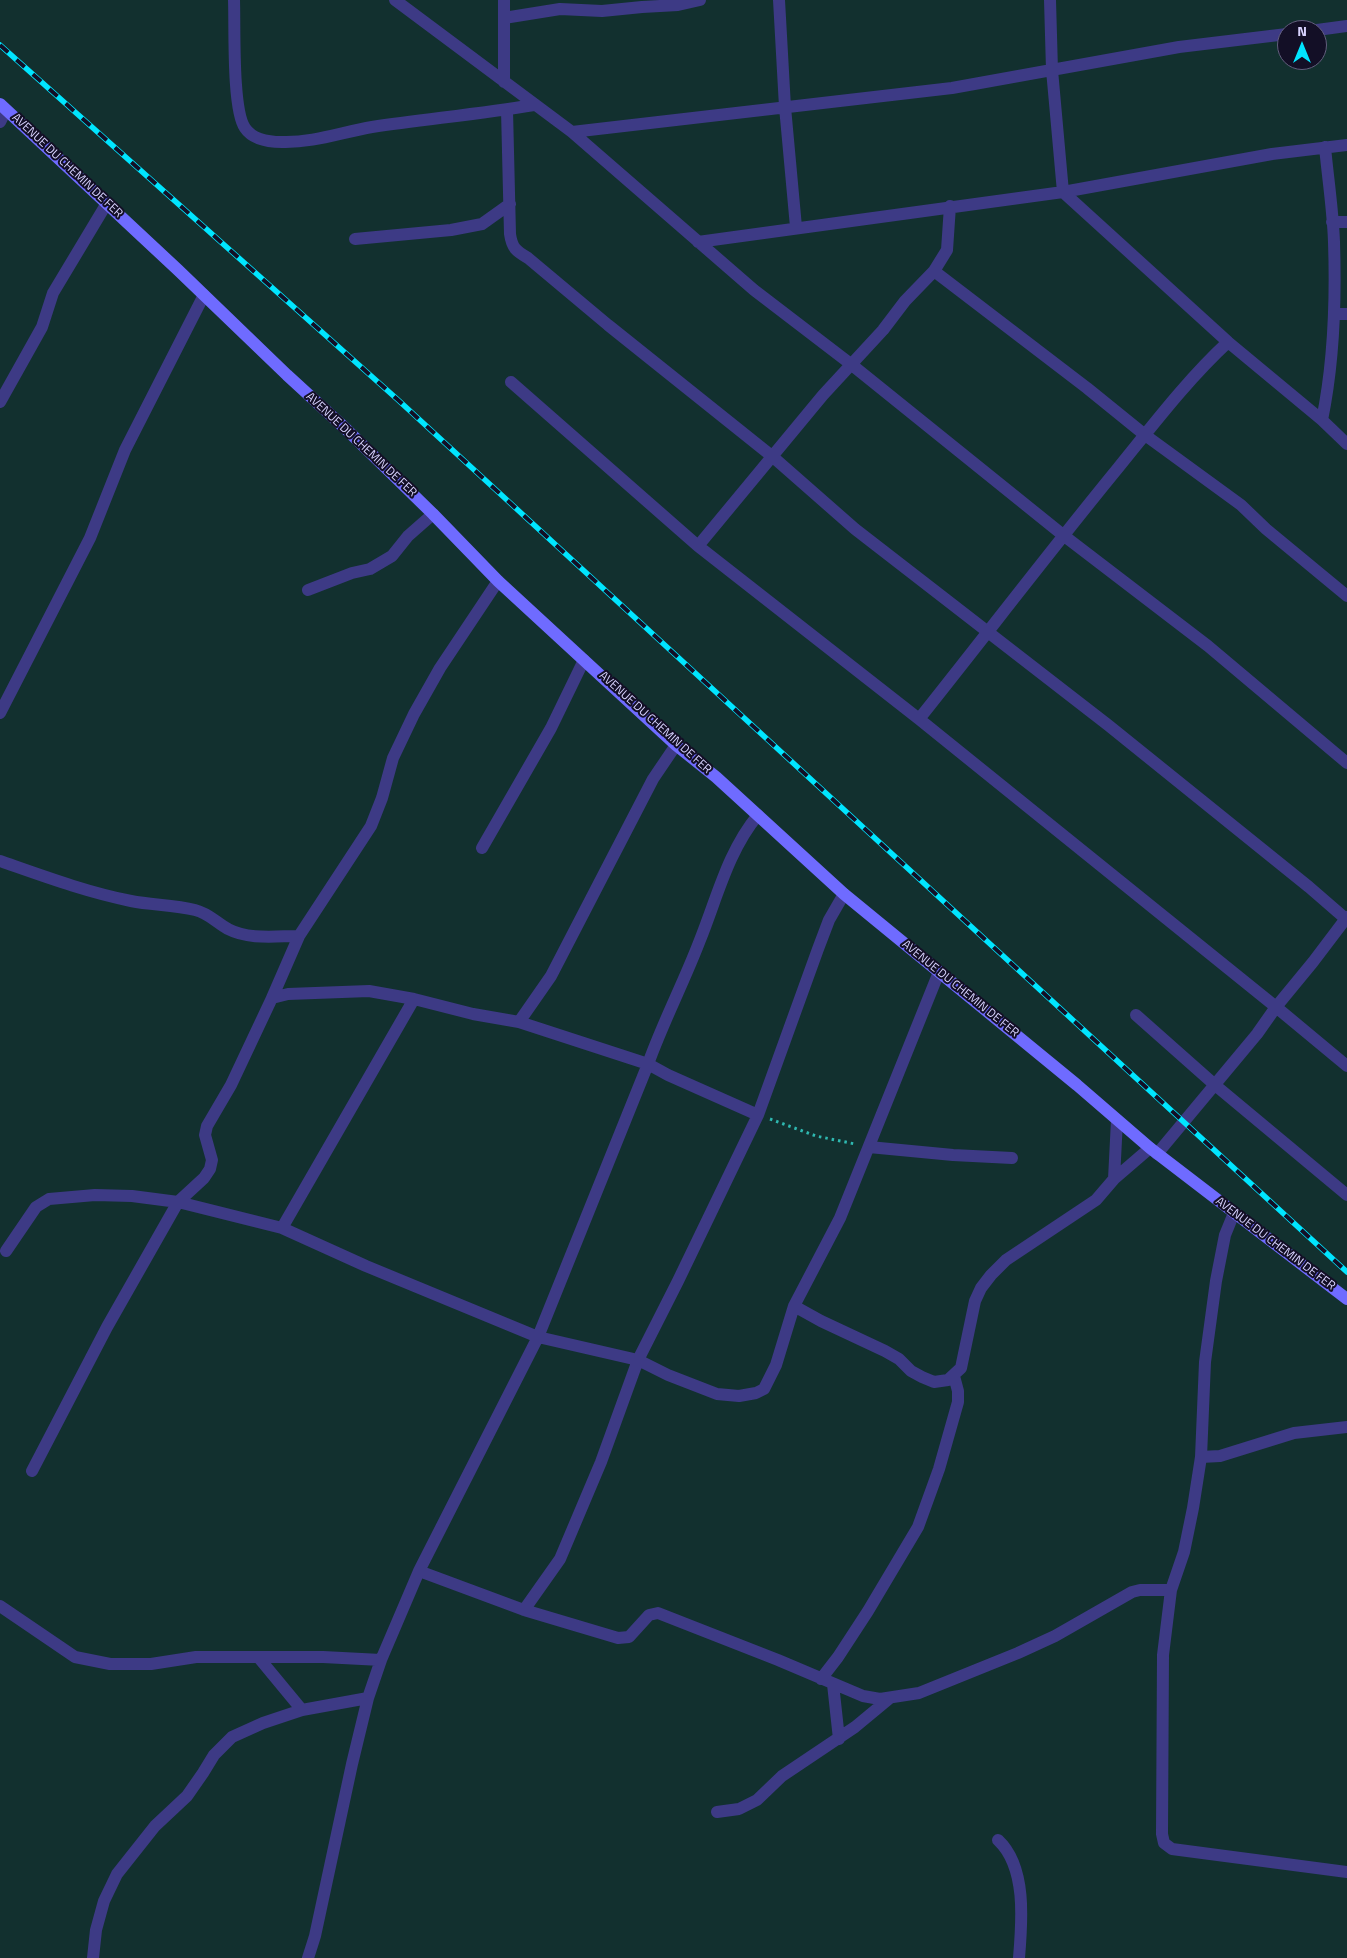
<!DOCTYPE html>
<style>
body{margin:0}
#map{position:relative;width:1347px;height:1958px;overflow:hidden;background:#130f26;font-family:"Titillium Web",sans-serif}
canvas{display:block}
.north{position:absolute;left:1277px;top:20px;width:50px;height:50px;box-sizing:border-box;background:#130f26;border:1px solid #625e7d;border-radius:50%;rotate:0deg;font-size:14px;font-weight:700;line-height:20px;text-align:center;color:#d9d4ff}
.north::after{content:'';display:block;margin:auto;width:18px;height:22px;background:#00e5ff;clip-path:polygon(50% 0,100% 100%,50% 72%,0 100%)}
</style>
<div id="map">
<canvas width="1347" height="1958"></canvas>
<div class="north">N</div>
</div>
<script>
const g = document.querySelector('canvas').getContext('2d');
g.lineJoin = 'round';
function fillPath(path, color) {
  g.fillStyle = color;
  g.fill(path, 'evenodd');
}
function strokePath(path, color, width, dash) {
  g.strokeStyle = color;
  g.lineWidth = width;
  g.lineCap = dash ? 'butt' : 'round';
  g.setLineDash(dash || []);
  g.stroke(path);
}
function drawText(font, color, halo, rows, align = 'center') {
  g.font = font + ' "Titillium Web",sans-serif';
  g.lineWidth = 4;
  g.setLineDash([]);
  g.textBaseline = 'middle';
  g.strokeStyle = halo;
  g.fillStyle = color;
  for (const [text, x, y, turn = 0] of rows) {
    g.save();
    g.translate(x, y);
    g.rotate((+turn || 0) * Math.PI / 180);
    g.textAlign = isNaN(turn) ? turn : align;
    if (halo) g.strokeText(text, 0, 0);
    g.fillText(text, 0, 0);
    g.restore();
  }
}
fillPath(new Path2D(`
 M0 0H1347V1958H0ZM1287 30H1317V60H1287Z`), '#12302f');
strokePath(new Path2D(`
 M770 1119 816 1136 855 1144`), '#2fb8b0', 3, [2.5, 4]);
strokePath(new Path2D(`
 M234 0C235 25 232 110 245 128 253 140 268 142 282 142 313 143 342 132 372 127 426 119 480 114 534 105
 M395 0 572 132 754 290 852 365 1063 535 1208 646 1347 763
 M504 0V82
 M779 0 785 107 796 227
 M1050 0 1052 70 1063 192 1228 342 1322 420 1347 444
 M504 18 560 9 602 11 642 7 678 5 700 0
 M1317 30 1347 26
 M507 110 510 234C512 248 516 251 528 258L608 325 773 457 855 529 1108 725 1309 887 1347 920
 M0 122 6 110
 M572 132 952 88 1179 47 1287 34
 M1332 222H1347
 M355 239 451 230 482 224 510 204
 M698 242 1063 192 1272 154 1347 145
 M934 271 947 250 950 206
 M1334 314H1347
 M511 382 698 546 919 719 1276 1007 1347 1066
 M0 402 42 327 53 293 107 203
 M1322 420C1334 362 1336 302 1334 242 1333 211 1328 179 1325 147
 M698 546 823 395 883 330 905 301 934 271 1087 388 1145 435 1241 505 1266 529 1347 596
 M308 590 352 573 370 569 392 556 408 536 433 514
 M0 713 90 538 125 450 204 295
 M919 719C986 635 1050 551 1118 468 1153 425 1187 380 1228 342
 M758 815C728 851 717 898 700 940 684 982 663 1022 648 1064L668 1075 758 1115
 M482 848 551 728 584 660
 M0 861C43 876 86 892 131 901 152 905 174 905 195 910 208 913 216 922 228 929 249 940 276 936 299 936
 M272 998 299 936 371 826 382 798 393 758 414 714 440 668 498 581
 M1136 1015 1215 1085 1347 1195
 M869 1147 953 1155 1012 1158
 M1157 1154 1257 1034 1276 1007 1313 962 1347 917
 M1114 1179 1117 1120
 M1234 1213 1225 1235 1216 1281 1205 1362 1201 1457 1193 1508 1184 1552 1171 1590 1163 1655 1162 1834 1164 1843 1172 1849 1347 1872
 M282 1228 414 999
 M6 1251 36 1207 49 1199 95 1195 132 1196 178 1202 282 1228 366 1266 538 1337 638 1360 668 1375 717 1394 739 1396 756 1393 764 1389 776 1365 794 1306 840 1218 939 972
 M794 1306 821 1321 885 1351 899 1359 911 1371 922 1377 934 1382 948 1380 961 1368 975 1301 981 1288 991 1275 1006 1260 1096 1200 1114 1179 1150 1148
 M1201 1457 1220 1456 1294 1433 1347 1427
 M32 1471 107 1327 178 1202 204 1178 210 1169 212 1160 205 1135 207 1126 231 1085 272 998 288 994 369 991 414 999 473 1014 519 1022 551 976 653 779 676 745
 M419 1571 524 1610 618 1638 629 1637 649 1615 658 1613 778 1660 863 1696 880 1699 919 1693 1018 1653 1055 1636 1132 1592 1140 1590H1171
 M0 1606 75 1657 110 1664H151L196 1657H323L381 1660
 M524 1610 560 1559 601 1462 638 1360 678 1281 758 1115 818 949 829 920 844 894
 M259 1658 302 1710
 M821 1679 838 1657 868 1611 918 1527 939 1469 958 1402V1391L954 1376
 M833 1684 839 1739
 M717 1812 739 1809 757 1800 782 1776 855 1727 890 1698
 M998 1840C1027 1867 1022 1922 1019 1958
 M93 1958 96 1930 104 1901 117 1874 155 1826 187 1796 203 1773 214 1755 232 1737 263 1723 302 1710 368 1698
 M308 1958 315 1936 352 1764 368 1698 381 1660 419 1571 538 1337 648 1064 519 1022`), '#3d3a85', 12);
strokePath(new Path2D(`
 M0 104 178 270 287 375 347 430 433 514 498 581 676 745 716 777 844 894 1077 1085 1150 1148 1347 1299`), '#6f6bff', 12);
const rail = new Path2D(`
 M0 45 397 399 1347 1272`);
strokePath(rail, '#00e5ff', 5.5);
strokePath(rail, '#130f26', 4, [11]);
drawText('12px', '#d9d4ff', '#130f26', [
 ["AVENUE DU CHEMIN DE FER",67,166,43],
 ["AVENUE DU CHEMIN DE FER",361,445,43],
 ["AVENUE DU CHEMIN DE FER",655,723,42],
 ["AVENUE DU CHEMIN DE FER",960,989,39],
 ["AVENUE DU CHEMIN DE FER",1275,1244,37]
]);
</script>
